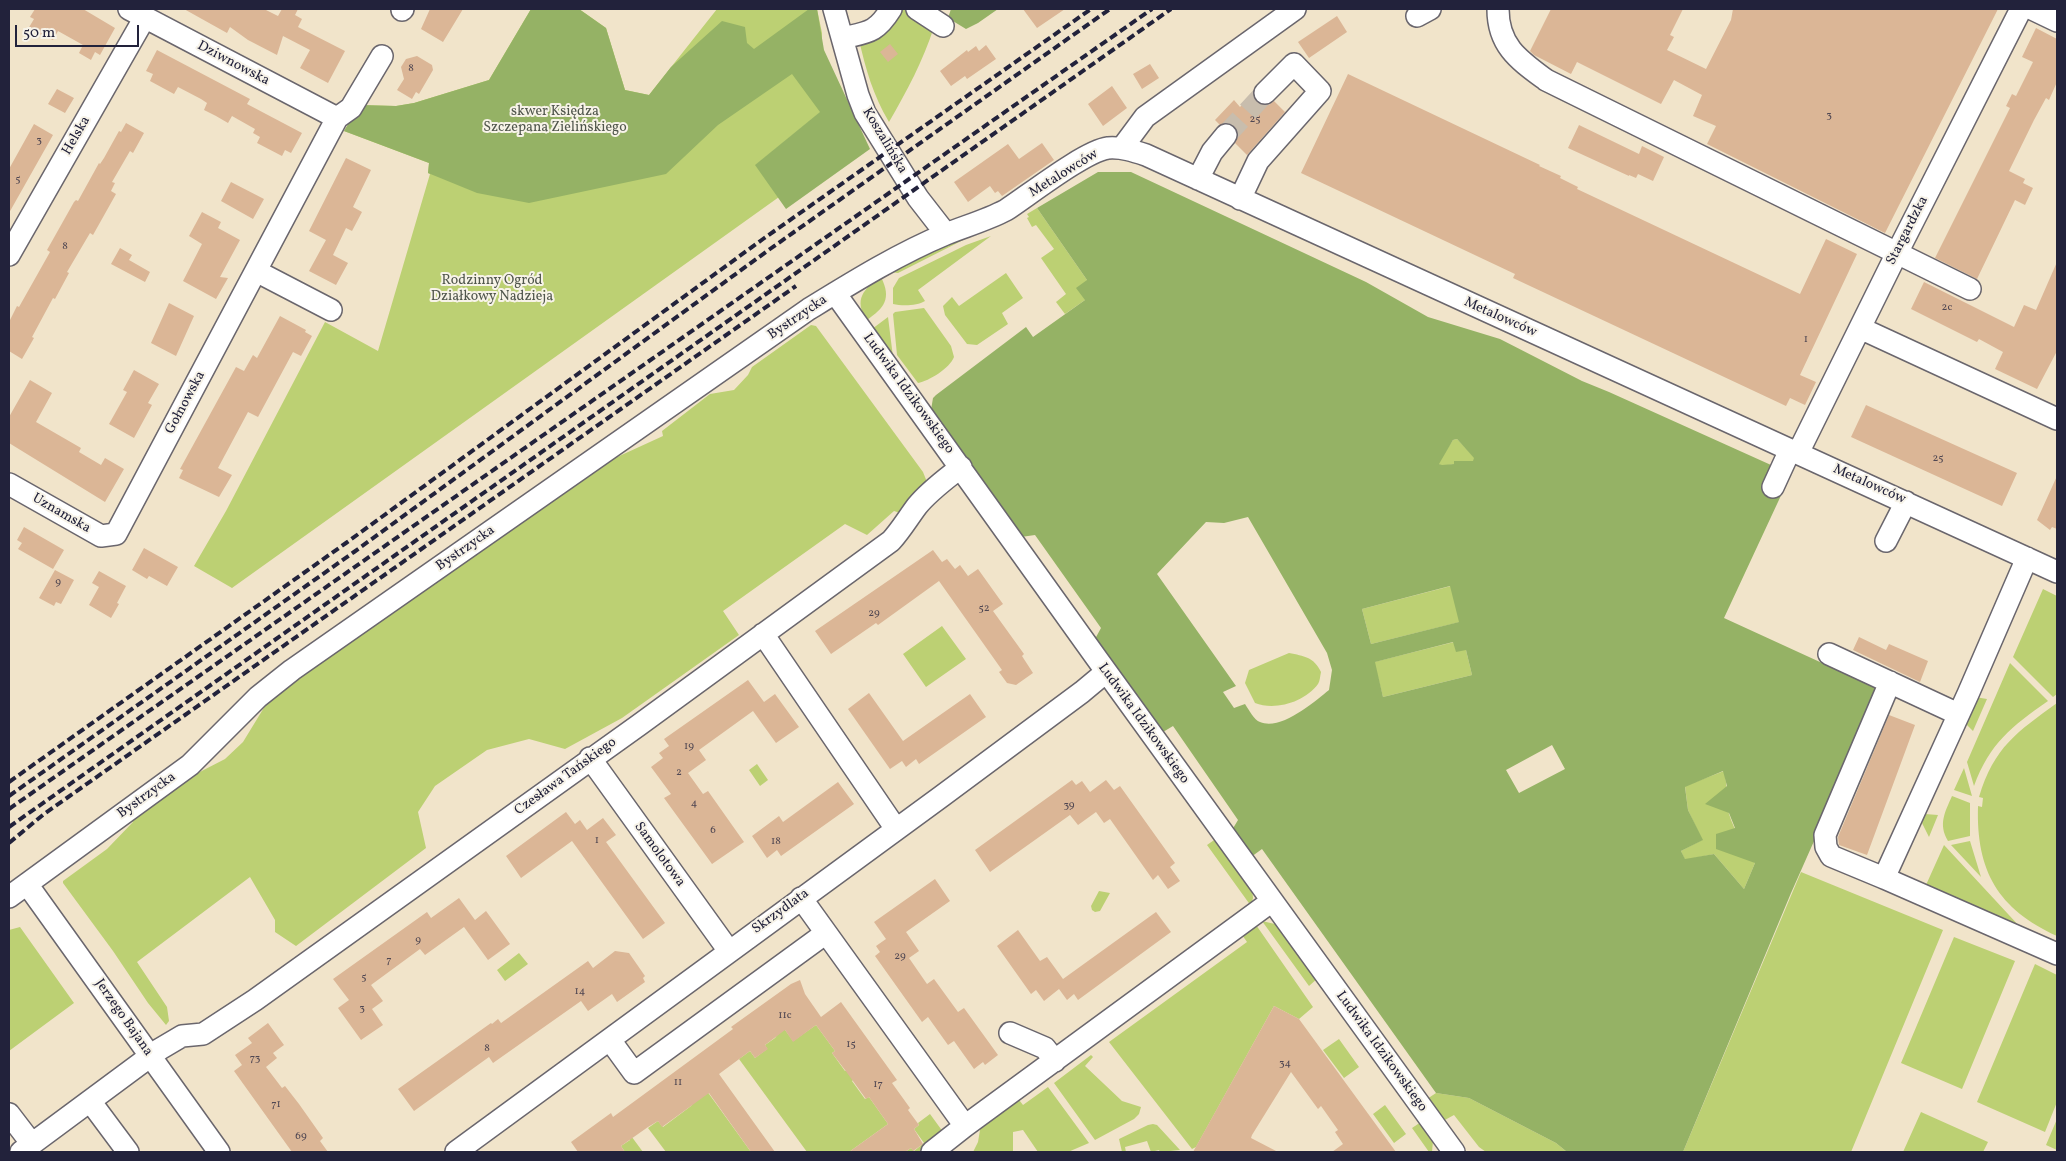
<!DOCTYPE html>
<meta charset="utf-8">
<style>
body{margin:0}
#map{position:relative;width:2066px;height:1161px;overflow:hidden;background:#f1e4ca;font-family:Vollkorn,serif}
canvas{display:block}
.frame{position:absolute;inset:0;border:10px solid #22223b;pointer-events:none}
.scale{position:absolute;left:15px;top:25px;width:124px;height:22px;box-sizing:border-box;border:2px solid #22223b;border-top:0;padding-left:6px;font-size:15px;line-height:18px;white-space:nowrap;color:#22223b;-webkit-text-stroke:4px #f7f3e8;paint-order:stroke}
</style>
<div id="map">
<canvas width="2066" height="1161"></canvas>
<div class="frame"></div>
<div class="scale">50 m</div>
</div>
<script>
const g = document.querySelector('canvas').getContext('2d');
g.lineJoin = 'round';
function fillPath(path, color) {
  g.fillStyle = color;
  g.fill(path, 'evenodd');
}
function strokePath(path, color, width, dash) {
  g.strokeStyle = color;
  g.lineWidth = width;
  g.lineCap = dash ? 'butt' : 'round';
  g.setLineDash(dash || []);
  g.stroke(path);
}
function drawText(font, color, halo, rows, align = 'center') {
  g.font = font + ' Vollkorn,serif';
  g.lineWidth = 4;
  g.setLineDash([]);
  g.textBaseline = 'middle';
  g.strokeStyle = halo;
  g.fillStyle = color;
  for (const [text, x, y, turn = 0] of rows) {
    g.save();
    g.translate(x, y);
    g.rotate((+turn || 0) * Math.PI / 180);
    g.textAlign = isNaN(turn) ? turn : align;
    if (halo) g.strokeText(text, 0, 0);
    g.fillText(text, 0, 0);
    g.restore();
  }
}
fillPath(new Path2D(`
 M531 9H579L606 28 625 90 649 95 717 9H817L822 33 821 112 756 165 779 197 232 588 194 566 226 511 325 322 378 351 430 174 428 173 429 163 344 131 360 105 396 106 414 103 489 80Z
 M897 9 913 11 934 27C923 61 907 91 889 122 873 95 866 70 859 40Z
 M1037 208 1087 280 1085 300 1065 314 1056 302 1066 294 1041 258 1054 249 1036 225 1032 227 1027 218 1029 217 1027 214Z
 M973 235 898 273 890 272 941 245Z
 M991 236 918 290 925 301C917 306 902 306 893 304V288L899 278 966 245Z
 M1006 273 1023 298 1002 313 1008 324 977 345 967 344 945 315 943 306 952 297 959 306Z
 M881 277C892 299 884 308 867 320 853 300 864 288 881 277Z
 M924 308 951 346 954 357C950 368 929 381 918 383L897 355 893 314 895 312Z
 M888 317 893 357 872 329Z
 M811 325 816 326 923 472 927 482 906 515 894 511 867 535 845 524 723 611 739 635 622 718 565 749 529 739 487 750 435 786 418 812 426 848 296 946 275 932V920L250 877 137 962 167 1007 169 1021 166 1025 148 1003 113 951 63 883V881L107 849 133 822 131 820 192 776 225 759 243 742 265 706 300 677 491 541 615 458 663 436 662 431 710 394 734 390 748 375 752 367Z
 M1457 439 1474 457V461H1454V464L1442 466 1439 464V461L1453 440Z
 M1451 586 1460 622 1371 644 1362 609Z
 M2043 589 2057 596V694L2053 697 2013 657Z
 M942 626 966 659 926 687 903 654Z
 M1454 642 1466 650 1472 675 1383 697 1374 662Z
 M1289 653C1304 656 1314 657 1321 672 1320 676 1320 681 1318 684 1305 702 1275 711 1255 703L1245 683 1249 670Z
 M2010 663 2048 701C2011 727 1990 743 1974 786L1967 762Z
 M1975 697 1987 699 1973 731 1964 722Z
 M2057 703V936C1998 909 1976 871 1978 806L1982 807 1983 798 1979 797C1994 747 2017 732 2057 703Z
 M757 764 768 780 760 786 749 770Z
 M1964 768 1972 796 1954 790Z
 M1724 771C1728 786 1726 801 1729 814 1734 831 1746 848 1755 863L1744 889 1714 854 1685 860 1681 851 1702 840 1688 810 1685 786Z
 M1952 796 1970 803V836L1948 841C1938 824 1945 812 1952 796Z
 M1925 814 1938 815 1929 837 1922 823Z
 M1217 838 1252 887 1253 898 1251 906 1207 845Z
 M1970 841 1981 877 1951 845Z
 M1944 845 2021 928 1926 885Z
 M1801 872 1943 930 1851 1152H1683Z
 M1099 891 1110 893 1100 911 1095 912 1092 910 1091 906Z
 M1262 921 1279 925 1318 978 1309 986Z
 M1254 922 1313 1007 1299 1019 1274 1006 1196 1147 1192 1149 1109 1042 1247 942 1240 932Z
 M20 927 74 1003 9 1051V930Z
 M1954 937 2015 961 1962 1089 1901 1063Z
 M519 953 528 964 505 981 497 970Z
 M2035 964 2057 975V1102L2045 1132 1977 1102Z
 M816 1025 835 1051 832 1053 845 1071 849 1069 855 1078 852 1081 865 1099 869 1097 888 1124 849 1152H807L739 1059 750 1051 755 1058 767 1049 765 1045 775 1038 783 1027 793 1041Z
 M1339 1039 1359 1067 1344 1078 1323 1050Z
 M1091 1055 1093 1057 1085 1066 1122 1101 1141 1107 1139 1114 1134 1119 1095 1140 1054 1083Z
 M704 1087 751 1152H666L648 1128 658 1121 663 1127 691 1106Z
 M1048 1087 1089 1143 1068 1152H1038L1023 1130 1013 1132V1152H973L978 1142 981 1124 1016 1096 1023 1105Z
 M1436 1093 1469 1098 1556 1143 1567 1152H1486L1479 1147 1454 1115 1443 1121 1427 1099Z
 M1385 1105 1406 1134 1394 1143 1373 1114Z
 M1921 1112 1988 1142 1983 1152H1903Z
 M930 1114 946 1136 924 1152H905L911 1148 914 1151 924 1143 914 1129 919 1125 918 1123Z
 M2057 1119V1150L2046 1145Z
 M1421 1122 1433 1141 1432 1152H1429L1412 1128Z
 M1153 1124 1157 1125 1180 1150 1160 1152 1159 1150 1151 1152 1147 1141 1125 1147 1126 1152H1122L1119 1139 1148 1125Z
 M623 1125 643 1152H625L621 1146 630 1140Z`), '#bcd073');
fillPath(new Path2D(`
 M531 9H579L606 28 625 90 649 95 671 67 722 21 745 27 747 43 754 49 809 9H817L824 50 870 149 786 209 755 165 820 112 792 74 718 125 666 174 529 203 477 193 428 173 429 163 344 131 360 105 396 106 414 103 489 80Z
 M951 9H998L978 23 966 29 948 18Z
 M1098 172H1131L1366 282 1428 317 1500 339 1582 381 1609 392 1791 474 1724 618 1881 690 1791 893 1683 1152H1567L1556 1143 1469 1098 1436 1093 1262 849 1251 857 1232 830 1238 820 1173 726 1163 732 1095 639 1101 628 1035 535 1021 537 931 410 933 398 936 395 1026 327 1033 337 1085 300 1076 288 1087 280 1037 208ZM1457 439 1474 458 1473 461H1454V464L1442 465 1439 464 1453 440ZM1248 517 1327 653 1332 670 1329 690C1314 702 1281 731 1260 722 1254 720 1249 710 1245 704L1234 708 1223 692 1236 686 1157 574 1206 522 1224 523ZM1450 586 1459 622 1371 644 1362 609ZM1453 642 1456 652 1466 650 1472 675 1383 697 1375 662ZM1552 745 1565 769 1519 793 1506 770ZM1723 771 1727 786 1705 804 1729 813 1735 828 1716 834V849L1755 863 1744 889 1714 854 1685 859 1681 851 1703 840 1688 810 1685 787Z`), '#95b265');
fillPath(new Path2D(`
 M35 9H83L115 28 100 55 95 52 91 60 79 53 83 45 58 31 53 40 28 29 34 19 30 17Z
 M184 9H264L278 16 282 9H298L295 15 302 19 298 27 345 51 328 83 300 68 310 50 283 36 277 55 248 40 230 27 227 33Z
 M430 9H463L443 42 421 29Z
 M1023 9H1065L1037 28Z
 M1551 9H1683L1670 35 1674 37 1667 50 1706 69 1731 20 1733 9H1998L1885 233 1707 144 1716 126 1693 116 1702 95 1674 80 1661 104 1577 62 1571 74 1534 55 1530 51Z
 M1337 16 1347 32 1309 58 1298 42Z
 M2036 28 2057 39V82L2049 100 2046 98 2034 120 2009 171 2025 179 2023 183 2033 188 2025 205 2015 200 1977 279 1935 258 2010 108 2006 106 2012 94 2016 96 2033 62 2022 57Z
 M890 44 898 54 888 62 880 52Z
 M986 45 996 59 967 79 965 76 951 86 940 71 967 50 968 52 976 46 979 51Z
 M157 50 250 99 247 104 302 133 291 153 285 150 282 156 257 143 260 137 253 133 255 129 232 116 228 123 216 116 204 110 207 103 201 99 178 87 174 94 150 81 153 74 146 71Z
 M417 56 432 65 433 70 419 94 416 92 412 99 397 90 404 79 401 67 406 59Z
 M1150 64 1159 78 1142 89 1133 74Z
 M1348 74 1540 165 1539 166 1561 176 1560 178 1578 187 1577 189 1800 294 1826 239 1857 254 1800 375 1816 382 1805 405 1790 398 1786 406 1513 278 1515 274 1301 173Z
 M1112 86 1127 108 1103 126 1088 104Z
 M57 89 74 98 65 113 48 104Z
 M1253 93 1256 101 1261 105H1269L1274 101 1285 112 1247 155 1235 143 1238 137 1234 126 1228 123 1220 125 1215 120 1234 100 1240 107Z
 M126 123 144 133 133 153 130 151 112 182 115 183 111 191 116 194 93 235 90 233 67 272 69 273 55 299 53 298 32 337 34 338 22 359 9 351V322L17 306 19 307 41 268 50 252 47 250 74 202 76 200 78 201 99 163 100 164 104 158 119 131 121 132Z
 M34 124 53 135 9 213V169Z
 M1579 125 1639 154 1642 146 1664 157 1653 181 1638 174 1636 178 1629 175V176L1568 148Z
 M1042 143 1054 160 1002 196 998 191 995 193 990 186 968 202 954 182 1008 144 1019 159Z
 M346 158 371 170 353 207 362 212 352 231 346 228 333 255 348 263 336 285 309 271 326 240 309 231Z
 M231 182 264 199 253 219 221 201Z
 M202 212 221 222 218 228 240 240 220 277 228 278 216 299 183 281 202 244 189 236Z
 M120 248 132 255 129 260 150 272 145 282 111 264Z
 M2057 262V351L2037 389 1995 369 2003 352 1979 339 1977 342 1911 309 1924 282 2014 327 2024 305 2036 310Z
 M169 303 194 316 176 356 151 343Z
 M280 316 306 330 305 332 312 336 301 356 293 352 258 417 248 412 218 468 232 475 219 497 179 478 183 470 180 469 236 367 244 371 253 355 257 358Z
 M134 370 159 384 148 403 152 405 134 438 109 424 127 392 123 390Z
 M30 380 52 393 36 422 81 448 79 452 101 465 105 458 124 469 105 502 9 443V417Z
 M1866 405 2017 473 2002 506 1851 437Z
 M2057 476V529L2052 527 2050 530 2037 520Z
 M24 527 64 550 53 569 18 549 22 543 17 540Z
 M144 548 178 567 167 586 149 576 147 579 132 570Z
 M933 550 942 562 947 559 955 569 960 565 968 576 978 569 1003 604 993 611 1024 654 1022 656 1033 673 1016 685 1007 683 999 672 1002 670 939 581 878 625 876 623 831 654 815 631Z
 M55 570 74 580 61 604 56 602 54 606 39 598Z
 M99 571 126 586 117 603 119 604 111 618 89 605 99 587 92 583Z
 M1859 637 1886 650 1889 644 1928 661 1920 682 1853 650Z
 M748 680 764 702 775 694 799 727 776 743 753 711 699 750 706 760 688 773 703 794 708 791 744 842 712 864 664 798 671 794 651 767 663 758 659 753 669 746 664 739Z
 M869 693 903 741 970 694 986 717 919 764 916 759 906 767 902 761 890 769 848 709Z
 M1889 715 1915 725 1867 855 1839 845 1838 837Z
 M1072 780 1076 785 1082 781 1090 792 1106 780 1114 790 1120 786 1175 863 1170 867 1180 881 1168 889 1158 875 1153 880 1110 819 1104 823 1096 812 1078 825 1070 815 990 872 975 850Z
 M838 782 854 804 781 856 777 850 767 858 752 836 779 816 783 822Z
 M566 812 575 824 580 820 587 830 603 818 616 835 606 842 665 923 643 939 572 841 521 878 506 856Z
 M935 879 950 901 906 932 919 951 909 958 927 984 934 979 958 1012 964 1008 998 1055 985 1065 983 1062 974 1069 954 1041 948 1045 928 1017 922 1022 875 956 880 952 876 946 886 939 874 922Z
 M459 898 475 920 486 911 510 944 488 960 464 927 425 955 420 949 371 985 383 1001 372 1009 383 1025 361 1040 338 1008 349 1000 333 979 427 912 431 918Z
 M1156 912 1171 932 1078 1000 1074 994 1067 1000 1059 989 1044 1001 1036 990 1031 994 997 946 1018 930 1040 961 1047 957 1063 979Z
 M615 951 629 953 645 976 643 978 645 982 617 1002 612 994 588 1011 581 1001 493 1063 489 1057 414 1111 398 1089 491 1023 492 1024 498 1019 501 1023 588 961 593 968Z
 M800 980 805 994 821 1017 841 1002 897 1080 892 1083 910 1108 908 1110 919 1125 914 1129 923 1144 913 1151 911 1148 905 1152H849L888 1124 869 1097 866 1099 845 1070 832 1053 835 1051 816 1025 793 1042 785 1030 765 1045 768 1049 755 1058 750 1051 719 1074 775 1152H751L709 1093 662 1127 658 1121 648 1127 621 1146 625 1152H578L571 1142 611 1113 613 1117 733 1029 731 1027 791 984Z
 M1274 1006 1299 1019 1396 1152H1332L1343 1144 1335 1132 1338 1130 1321 1106 1318 1109 1291 1072 1252 1135 1251 1138 1278 1152H1193Z
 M268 1023 284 1045 273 1053 277 1058 266 1067 282 1088 285 1086 299 1104 323 1138 320 1141 328 1152H292L234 1071 242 1065 235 1055 252 1043 248 1038Z`), '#dbb696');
strokePath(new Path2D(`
 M1226 135 1265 93`), '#c8bdad', 21, [21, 11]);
const minor = new Path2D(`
 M129 9 337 118
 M834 9 858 95 865 113 918 198 946 234
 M917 9 943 26
 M1498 9C1498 46 1519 60 1546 80L1970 289
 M2032 9 2057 21
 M402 10 403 9
 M1417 16 1430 9
 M843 38C868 32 876 33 891 9
 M1122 148 1145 117 1295 9
 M1198 179 1212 152 1226 135
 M1240 199 1258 161 1320 91 1294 64 1265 93
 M9 255 145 17
 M256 271 331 310
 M835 293 1095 656 1454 1152
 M1860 328 2057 419
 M1798 453 1897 253 2021 9
 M9 484 101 536 116 534 337 118 351 108 382 56
 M1773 487 1790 450
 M1886 541 1906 502
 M2027 558 1968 694 1884 878 2057 954
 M763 634 896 829
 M1829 654 1958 714
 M590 758 729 951
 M1884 878 1831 856 1826 847 1825 835 1890 682
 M27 884 219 1152
 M9 897 190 765 258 697 292 670 809 309C853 282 898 254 946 234 966 226 987 220 1006 210 1029 195 1085 151 1108 148 1122 147 1134 151 1146 155L2057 572
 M801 898 965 1126 1272 901
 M1010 1033 1045 1048 1055 1061
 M610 1040 634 1073 826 933
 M90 1101 128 1152
 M9 1114 32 1144
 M21 1152 160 1049 182 1036 203 1034 255 1000 639 725 891 541C901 530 908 518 917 506 929 491 946 479 961 467
 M456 1152 942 796 1082 692 1106 672
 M932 1152 965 1126`);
strokePath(minor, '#6a666d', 24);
strokePath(minor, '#fff', 21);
strokePath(new Path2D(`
 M9 782 346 543 763 239 1091 9
 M9 796 354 552 770 249 1110 9
 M9 809 1152 9
 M9 827 1171 9
 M9 843 44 814 796 286`), '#22223b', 4, [8, 4]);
drawText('11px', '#504752', null, [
 ["8",411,69],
 ["3",1829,116],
 ["25",1255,120],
 ["3",39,141],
 ["5",18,180],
 ["8",65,247],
 ["2c",1947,308],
 ["1",1806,340],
 ["25",1938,459],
 ["9",58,583],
 ["52",984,609],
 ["29",874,614],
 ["19",689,747],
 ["2",679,773],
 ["4",694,804],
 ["39",1069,806],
 ["6",713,831],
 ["1",597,841],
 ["18",776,842],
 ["9",418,941],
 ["29",900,957],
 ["7",389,961],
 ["5",364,978],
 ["14",580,992],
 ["3",362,1009],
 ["11c",785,1016],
 ["15",851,1045],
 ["8",487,1049],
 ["73",255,1059],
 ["34",1285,1064],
 ["11",678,1083],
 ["17",878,1085],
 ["71",276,1105],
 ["69",301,1137]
]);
drawText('14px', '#22223b', '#f7f3e8', [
 ["Dziwnowska",233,64,28],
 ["Helska",77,136,-60],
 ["Koszalińska",884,141,59],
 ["Metalowców",1064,174,-32],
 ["Stargardzka",1908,231,-63],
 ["Bystrzycka",798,318,-34],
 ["Metalowców",1500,318,24],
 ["Ludwika Idzikowskiego",908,394,54],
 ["Gołnowska",186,403,-62],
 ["Metalowców",1869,485,24],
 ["Uznamska",61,514,30],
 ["Bystrzycka",466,549,-35],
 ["Ludwika Idzikowskiego",1143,724,54],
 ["Czesława Tańskiego",566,777,-36],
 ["Bystrzycka",147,796,-36],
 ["Samolotowa",659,855,54],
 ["Skrzydlata",781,912,-36],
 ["Jerzego Bajana",123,1018,55],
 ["Ludwika Idzikowskiego",1381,1052,54]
]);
drawText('14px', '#50564c', '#f7f3e8', [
 ["skwer Księdza",555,112],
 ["Szczepana Zielińskiego",555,128],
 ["Rodzinny Ogród",492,281],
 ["Działkowy Nadzieja",492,297]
]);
</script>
